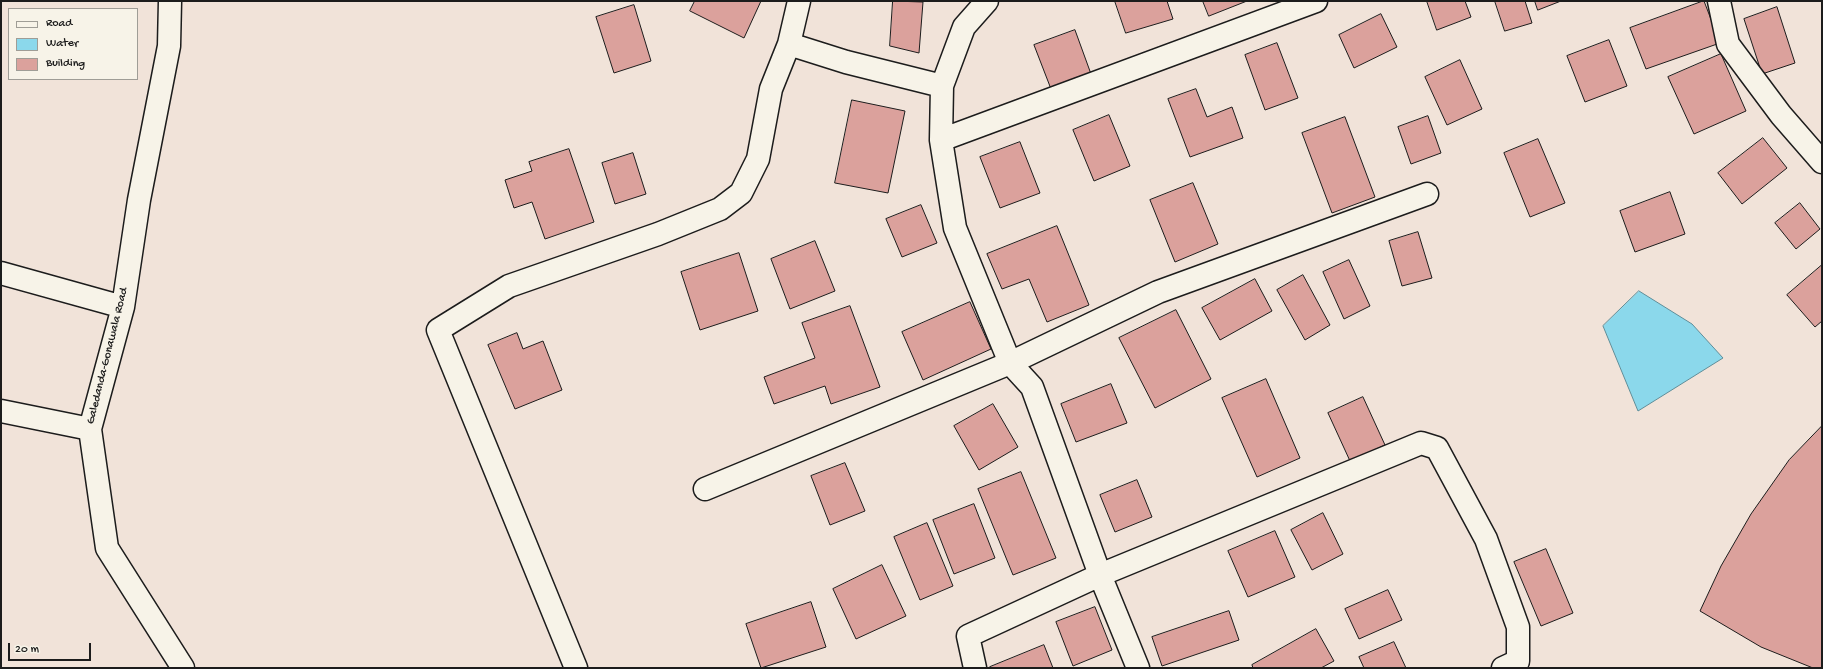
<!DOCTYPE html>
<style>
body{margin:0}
#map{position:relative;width:1823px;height:669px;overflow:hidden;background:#f1e3d9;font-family:"Gochi Hand",sans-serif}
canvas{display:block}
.frame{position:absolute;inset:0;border:2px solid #1c1c1c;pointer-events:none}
.legend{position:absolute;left:8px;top:8px;width:130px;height:72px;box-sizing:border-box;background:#f7f3e8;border:1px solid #9f9d96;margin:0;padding:5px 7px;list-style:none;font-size:12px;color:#1c1c1c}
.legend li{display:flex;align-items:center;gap:8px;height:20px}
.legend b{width:20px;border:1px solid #9f9d96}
.scale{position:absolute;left:8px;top:643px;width:83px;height:18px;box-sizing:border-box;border:2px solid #1c1c1c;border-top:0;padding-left:5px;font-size:12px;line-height:14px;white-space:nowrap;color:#1c1c1c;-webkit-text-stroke:3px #f7f3e8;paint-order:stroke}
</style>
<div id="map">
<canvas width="1823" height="669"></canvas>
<div class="frame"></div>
<ul class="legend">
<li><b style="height:5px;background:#f7f3e8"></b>Road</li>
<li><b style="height:11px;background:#8bd8eb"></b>Water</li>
<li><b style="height:11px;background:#dba19c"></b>Building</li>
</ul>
<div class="scale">20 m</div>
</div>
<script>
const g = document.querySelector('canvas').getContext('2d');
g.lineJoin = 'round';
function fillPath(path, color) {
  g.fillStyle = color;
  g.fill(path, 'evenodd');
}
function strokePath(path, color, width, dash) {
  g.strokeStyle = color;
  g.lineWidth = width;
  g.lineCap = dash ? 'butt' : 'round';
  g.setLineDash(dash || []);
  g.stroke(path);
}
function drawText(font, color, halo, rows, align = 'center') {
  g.font = font + ' "Gochi Hand",sans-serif';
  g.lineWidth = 3.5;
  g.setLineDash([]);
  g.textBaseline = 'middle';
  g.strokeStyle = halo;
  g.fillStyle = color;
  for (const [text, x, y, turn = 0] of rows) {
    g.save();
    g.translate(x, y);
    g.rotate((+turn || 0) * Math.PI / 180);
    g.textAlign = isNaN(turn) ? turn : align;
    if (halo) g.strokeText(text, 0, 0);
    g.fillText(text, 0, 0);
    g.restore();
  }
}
const water = new Path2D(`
 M1639 291 1692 324 1723 358 1638 411 1603 326Z`);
fillPath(water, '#8bd8eb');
strokePath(water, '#5f8d98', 1);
const building = new Path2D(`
 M695 1H761L744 38 690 11Z
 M893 1 923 2 919 53 890 46Z
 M1115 1H1167L1173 19 1126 33Z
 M1203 1H1247L1209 16Z
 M1427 1H1465L1471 17 1437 30Z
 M1495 1H1525L1532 23 1505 31Z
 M1535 1H1561L1538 10Z
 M1704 1 1720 43 1646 69 1630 28Z
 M634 5 651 61 614 73 596 17Z
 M1777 7 1795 63 1762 74 1744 19Z
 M1381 14 1397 47 1354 68 1339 35Z
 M1075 30 1091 74 1051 89 1034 45Z
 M1609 40 1627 86 1585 102 1567 56Z
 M1277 43 1298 98 1265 110 1245 55Z
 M1721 54 1746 111 1694 134 1668 77Z
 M1460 60 1482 109 1447 125 1425 77Z
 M1196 89 1207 117 1232 107 1243 138 1190 157 1168 99Z
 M852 100 905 111 888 193 835 183Z
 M1109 115 1130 166 1094 181 1073 130Z
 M1428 116 1441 153 1411 164 1398 127Z
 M1345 117 1375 197 1332 213 1302 133Z
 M1763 138 1787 168 1742 204 1718 173Z
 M1538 139 1565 203 1530 217 1504 153Z
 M1020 142 1040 193 1000 208 980 157Z
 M569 149 594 222 545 239 532 202 514 208 505 180 532 171 529 162Z
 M633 153 646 194 615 204 602 163Z
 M1193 183 1218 244 1175 262 1150 200Z
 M1670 192 1685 234 1635 252 1620 211Z
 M1800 203 1820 229 1796 249 1775 223Z
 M921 205 937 243 902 257 886 219Z
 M1057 226 1089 305 1047 322 1029 279 1002 289 987 254Z
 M1418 232 1432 278 1402 286 1389 241Z
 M815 241 835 291 790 309 771 259Z
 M739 253 758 311 700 330 681 272Z
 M1349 260 1370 306 1344 319 1323 272Z
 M1822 265V321L1815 327 1787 295Z
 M1303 275 1330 325 1305 340 1277 290Z
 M1255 279 1272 311 1220 340 1202 308Z
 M970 302 991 349 923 380 902 332Z
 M850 306 880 387 831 404 825 386 774 404 764 377 815 358 802 323Z
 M1176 310 1211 379 1155 408 1119 338Z
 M517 333 523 349 543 341 562 390 515 409 488 345Z
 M1266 379 1300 458 1257 477 1222 398Z
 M1111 384 1127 423 1076 442 1061 404Z
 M1363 397 1385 445 1350 461 1328 413Z
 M993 404 1018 447 979 470 954 426Z
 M1822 426V668H1813L1761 647 1700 611 1721 566 1751 514 1789 460Z
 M845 463 865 511 830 525 811 476Z
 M1021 472 1056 558 1013 575 978 489Z
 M1137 480 1152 517 1115 532 1100 495Z
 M974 504 995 558 954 574 933 520Z
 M1323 513 1343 554 1312 570 1291 530Z
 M927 523 953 586 920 600 894 537Z
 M1275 531 1295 577 1248 597 1228 551Z
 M1546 549 1573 613 1541 626 1514 562Z
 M882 565 906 616 856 639 833 589Z
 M1388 590 1402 620 1359 639 1345 609Z
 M811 602 826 647 761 668 746 624Z
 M1095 607 1112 650 1073 666 1056 622Z
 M1229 611 1239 640 1162 666 1152 637Z
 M1316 629 1334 661 1321 668H1253L1252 665Z
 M1394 642 1406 668H1364L1359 657Z
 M1044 645 1053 668H991L990 667Z`);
fillPath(building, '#dba19c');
strokePath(building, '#1c1c1c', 1);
const street = new Path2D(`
 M170 1 169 46 139 200 123 307 90 429 107 548 183 668
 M799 1 789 44 846 62 942 86
 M987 1 964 27 942 86 941 140 955 228 1010 363 1158 292 1427 194
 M1719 1 1728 44 1781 115 1822 162
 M941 140 1316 1
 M1 273 123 307
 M1 411 90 429
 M705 489 1010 363 1032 387 1100 575 1138 668
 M576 668 438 330 509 286 658 234 720 209 741 193 758 159 771 89 789 44
 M975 668 968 636 1100 575 1421 443 1437 448 1486 539 1518 627V661L1503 668`);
strokePath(street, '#1c1c1c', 25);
strokePath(street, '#f7f3e8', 22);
drawText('12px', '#1c1c1c', '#f7f3e8', [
 ["Galedanda-Gonawala Road",108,356,-76]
]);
</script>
